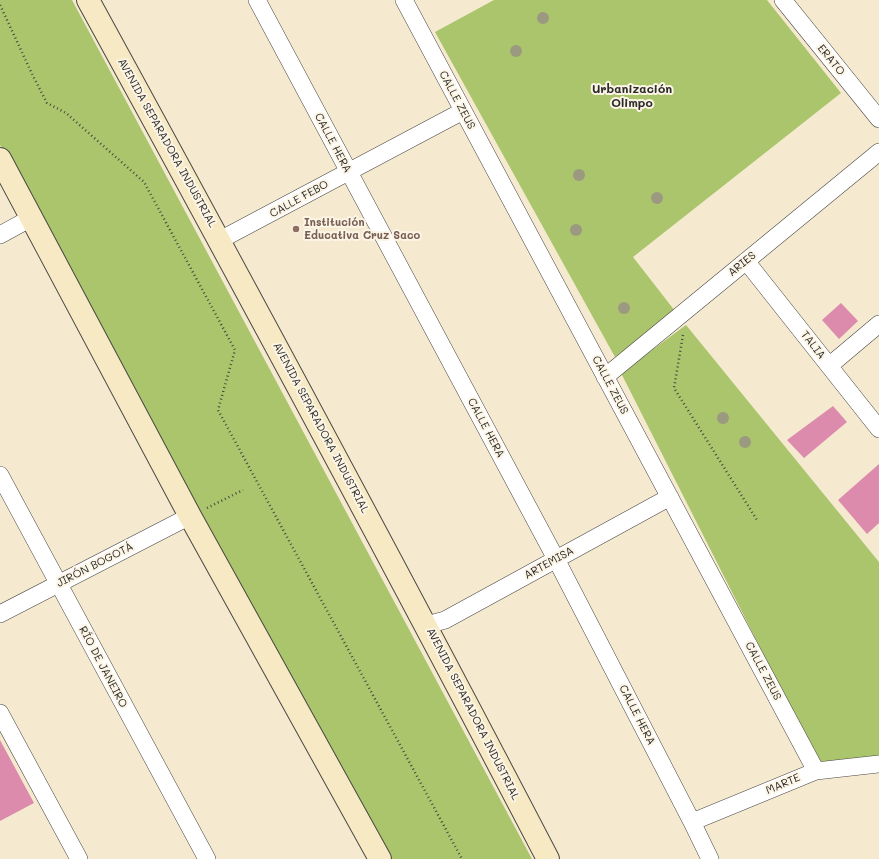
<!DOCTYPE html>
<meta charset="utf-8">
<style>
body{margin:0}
canvas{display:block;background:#f5e9d0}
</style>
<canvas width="879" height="859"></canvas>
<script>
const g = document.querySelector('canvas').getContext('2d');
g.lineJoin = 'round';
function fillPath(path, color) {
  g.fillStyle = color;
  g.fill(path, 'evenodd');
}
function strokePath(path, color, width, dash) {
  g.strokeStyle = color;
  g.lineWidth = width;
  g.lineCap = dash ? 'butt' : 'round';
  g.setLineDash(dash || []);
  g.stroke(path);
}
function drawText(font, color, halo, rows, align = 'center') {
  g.font = font + ' Mali,sans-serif';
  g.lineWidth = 4;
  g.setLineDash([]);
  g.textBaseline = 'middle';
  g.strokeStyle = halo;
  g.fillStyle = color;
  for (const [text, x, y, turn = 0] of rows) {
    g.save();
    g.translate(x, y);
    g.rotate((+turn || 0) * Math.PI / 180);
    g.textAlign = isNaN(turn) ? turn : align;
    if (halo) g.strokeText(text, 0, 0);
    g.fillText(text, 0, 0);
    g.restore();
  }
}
fillPath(new Path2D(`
 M0 0H72L532 859H385L0 145Z
 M494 0H767L841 93 633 257 675 311 615 357 435 32Z
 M686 325 879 562V758L819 764 621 373Z`), '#aac56b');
fillPath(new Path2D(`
 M841 303 858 321 839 339 822 320Z
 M833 406 847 422 804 458 787 440Z
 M879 464V523L867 534 838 500Z
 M0 740 34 803 0 821Z`), '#dd8bad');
const street = new Path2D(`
 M257 0 556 559 692 822 710 859
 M404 0 816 771
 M783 0 879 119
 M0 235 31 218
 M220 240 463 111
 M746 261 879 429
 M829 366 879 324
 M605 377 879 152
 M0 475 207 859
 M0 614 190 516
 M427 625 445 620 670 497
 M0 713 79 859
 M692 822 816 771 879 764`);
const secondary = new Path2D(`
 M88 0C244 285 398 571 548 859
 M0 159 190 516 380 859`);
strokePath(street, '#494844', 18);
strokePath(secondary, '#494844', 24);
strokePath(new Path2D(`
 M0 5 33 76 47 103 66 113 144 182 235 350 218 410 462 859
 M683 335 674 388 757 520
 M207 508 243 490`), '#494844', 2.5, [1, 3]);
strokePath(street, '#fff', 17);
strokePath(secondary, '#f6e9c3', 22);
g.fillStyle = '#9b9a80';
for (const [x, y] of [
 [543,18],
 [516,51],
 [579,175],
 [657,198],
 [576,230],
 [624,308],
 [723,418],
 [745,442]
]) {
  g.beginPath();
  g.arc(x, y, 6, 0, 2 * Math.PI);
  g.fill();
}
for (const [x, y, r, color] of [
 [296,229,4,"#8d6e63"]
]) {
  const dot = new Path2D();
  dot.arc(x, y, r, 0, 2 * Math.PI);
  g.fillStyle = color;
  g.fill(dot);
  strokePath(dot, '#fcf5e5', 1.5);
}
drawText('11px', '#2b2b2b', '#fcf5e5', [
 ["ERATO",831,60,51],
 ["CALLE ZEUS",457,100,62],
 ["AVENIDA SEPARADORA INDUSTRIAL",167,143,61],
 ["CALLE HERA",333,143,62],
 ["CALLE FEBO",299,199,-29],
 ["ARIES",742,264,-39],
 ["TALIA",813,345,52],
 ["CALLE ZEUS",610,385,62],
 ["AVENIDA SEPARADORA INDUSTRIAL",321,428,62],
 ["CALLE HERA",486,428,62],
 ["ARTEMISA",549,563,-29],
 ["JIRÓN BOGOTÁ",95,565,-27],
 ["RÍO DE JANEIRO",103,667,62],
 ["CALLE ZEUS",763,671,62],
 ["AVENIDA SEPARADORA INDUSTRIAL",473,714,63],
 ["CALLE HERA",637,715,63],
 ["MARTE",783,784,-23]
]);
drawText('bold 11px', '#785e54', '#fcf5e5', [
 ["Institución",304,223],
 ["Educativa Cruz Saco",304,236]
], 'left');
drawText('bold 12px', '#2b2b2b', '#fcf5e5', [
 ["Urbanización",632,89],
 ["Olimpo",632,103]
]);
</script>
